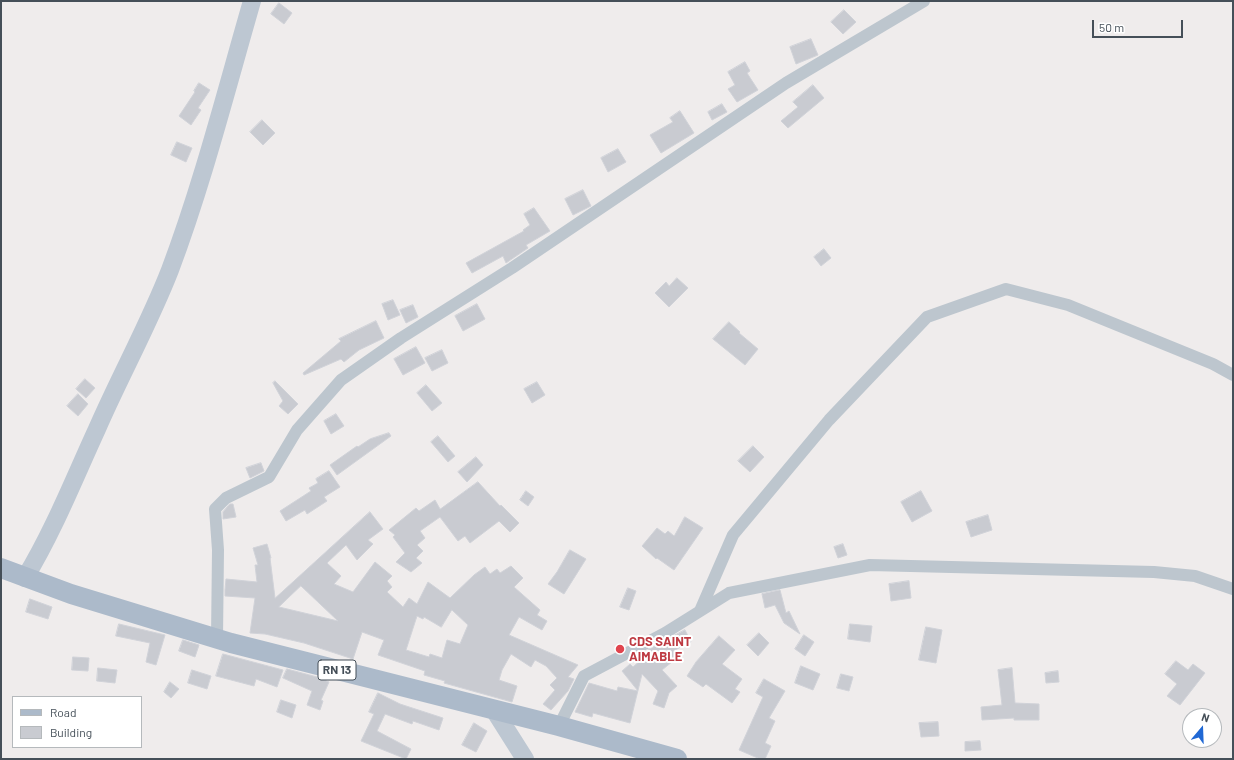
<!DOCTYPE html>
<style>
body{margin:0}
#map{position:relative;width:1234px;height:760px;overflow:hidden;background:#efecec;font-family:Barlow,sans-serif}
canvas{display:block}
.frame{position:absolute;inset:0;border:2px solid #454f58;pointer-events:none}
.legend{position:absolute;left:12px;top:696px;width:130px;height:52px;box-sizing:border-box;background:#fff;border:1px solid #b5b9bc;margin:0;padding:5px 7px;list-style:none;font-size:12px;color:#454f58}
.legend li{display:flex;align-items:center;gap:8px;height:20px}
.legend b{width:20px;border:1px solid #b5b9bc}
.north{position:absolute;left:1182px;top:708px;width:40px;height:40px;box-sizing:border-box;background:#fff;border:1px solid #b5b9bc;border-radius:50%;rotate:19deg;font-size:11px;font-weight:700;line-height:16px;text-align:center;color:#454f58}
.north::after{content:'';display:block;margin:auto;width:14px;height:18px;background:#2068d4;clip-path:polygon(50% 0,100% 100%,50% 72%,0 100%)}
.scale{position:absolute;left:1092px;top:20px;width:91px;height:18px;box-sizing:border-box;border:2px solid #454f58;border-top:0;padding-left:5px;font-size:12px;line-height:14px;white-space:nowrap;color:#454f58;-webkit-text-stroke:3px #fff;paint-order:stroke}
</style>
<div id="map">
<canvas width="1234" height="760"></canvas>
<div class="frame"></div>
<ul class="legend">
<li><b style="height:5px;background:#acbaca"></b>Road</li>
<li><b style="height:11px;background:#c9cbd1"></b>Building</li>
</ul>
<div class="north">N</div>
<div class="scale">50 m</div>
</div>
<script>
const g = document.querySelector('canvas').getContext('2d');
g.lineJoin = 'round';
function fillPath(path, color) {
  g.fillStyle = color;
  g.fill(path, 'evenodd');
}
function strokePath(path, color, width, dash) {
  g.strokeStyle = color;
  g.lineWidth = width;
  g.lineCap = dash ? 'butt' : 'round';
  g.setLineDash(dash || []);
  g.stroke(path);
}
function drawText(font, color, halo, rows, align = 'center') {
  g.font = font + ' Barlow,sans-serif';
  g.lineWidth = 4;
  g.setLineDash([]);
  g.textBaseline = 'middle';
  g.strokeStyle = halo;
  g.fillStyle = color;
  for (const [text, x, y, turn = 0] of rows) {
    g.save();
    g.translate(x, y);
    g.rotate((+turn || 0) * Math.PI / 180);
    g.textAlign = isNaN(turn) ? turn : align;
    if (halo) g.strokeText(text, 0, 0);
    g.fillText(text, 0, 0);
    g.restore();
  }
}
const building = new Path2D(`
 M279 3 292 13 284 24 271 14Z
 M844 10 856 22 843 34 831 22Z
 M811 39 818 55 796 64 790 47Z
 M745 62 750 71 747 73 758 90 737 102 728 89 735 85 728 72Z
 M199 83 210 90 198 108 201 110 191 125 179 116 195 92 194 91Z
 M813 85 824 98 788 128 781 121 798 107 793 102Z
 M722 104 727 112 712 120 708 112Z
 M680 111 694 133 661 153 650 135 673 122 670 118Z
 M262 120 275 133 263 145 250 132Z
 M177 142 192 148 186 162 171 155Z
 M618 149 626 162 608 172 601 158Z
 M583 190 591 206 573 215 565 199Z
 M534 208 550 231 526 245 528 248 506 263 503 256 472 273 466 263 524 231 523 230 530 225 524 214Z
 M824 249 831 258 821 266 814 257Z
 M677 278 688 288 669 307 655 293 666 282 669 286Z
 M393 300 400 315 388 320 382 304Z
 M477 304 485 319 463 331 455 316Z
 M413 305 418 317 406 323 400 310Z
 M376 321 384 338 359 350 344 362 341 359 304 375 303 373 341 341 339 339Z
 M729 322 740 332 739 333 758 349 745 365 713 339Z
 M416 347 425 363 403 375 394 359Z
 M442 350 448 363 432 371 425 358Z
 M85 379 95 388 86 398 76 389Z
 M275 381 298 404 288 414 279 406 283 401 273 383Z
 M537 382 545 395 532 403 524 389Z
 M426 385 442 403 432 411 417 393Z
 M78 394 88 404 78 416 67 406Z
 M336 414 344 426 331 434 324 421Z
 M389 433 391 436 337 475 330 465 357 446 358 447 370 439Z
 M438 436 455 456 448 462 431 442Z
 M753 446 764 457 750 472 738 461Z
 M476 457 483 465 467 482 458 472Z
 M261 463 264 471 250 478 246 468Z
 M329 471 340 487 324 497 327 501 307 514 305 510 286 521 280 511 311 491 309 488 318 483 316 479Z
 M478 482 500 506 501 505 519 523 510 532 499 521 470 543 465 536 458 541 440 517 420 531 425 538 417 545 423 551 416 558 422 563 411 572 396 562 405 553 393 537 395 535 389 530 416 508 419 511 435 500 440 509Z
 M526 491 534 497 528 506 520 500Z
 M921 491 932 511 912 522 901 502Z
 M230 504H233L236 517 223 519V512Z
 M370 512 383 529 368 540 373 544 357 560 346 545 327 563 341 576 334 584 353 592 375 562 392 576 387 581 392 587 387 592 403 607 409 598 417 604 428 582 450 598 474 575 485 567 490 574 497 569 500 573 511 566 523 578 514 587 540 610 537 615 547 621 542 630 519 617 509 635 578 665 568 677 574 679 568 691 551 710 543 704 555 690 550 685 557 678 546 666 535 660 531 667 511 654 502 670 499 680 517 686 512 702 444 683 445 681 424 675 425 671 378 655 384 640 362 632 353 659 304 643 265 634 250 633 255 598 225 596V590L226 579 257 582 255 565H258L253 548 267 544 271 558H270L275 598ZM301 586 338 621 279 607ZM452 610 468 625 460 644 447 640 442 658 430 654 429 657 406 650 417 616 423 619 424 617 441 627Z
 M988 515 992 530 971 537 966 522Z
 M685 517 703 528 674 570 657 558 656 559 642 546 657 528 665 534 668 531 674 536Z
 M843 544 847 555 838 558 834 547Z
 M570 550 586 559 564 594 548 584 557 572Z
 M909 581 911 598 891 601 889 584Z
 M628 588 636 591 629 610 620 607Z
 M780 590 786 613 789 611 800 634 784 623 775 605 765 608 762 594Z
 M30 599 52 607 48 619 26 612Z
 M119 624 165 635 156 665 146 662 150 643 116 636Z
 M850 624 872 626 870 642 848 639Z
 M926 627 942 630 936 663 919 660Z
 M685 630 691 642 673 651 678 657 662 670 677 686 669 693 664 708 653 704 658 691 642 674 630 723 593 713 592 717 575 712 589 683 617 691 618 687 638 691 622 671 630 664 633 667 650 652 648 650Z
 M759 633 769 643 758 656 747 645Z
 M804 635 814 642 805 656 795 649Z
 M719 636 735 650 722 664 742 679 735 689 740 692 732 703 706 684 703 687 687 676 696 662Z
 M183 640 199 645 195 657 179 651Z
 M223 654 283 670 277 687 256 679 254 686 216 676Z
 M73 657 89 658 88 671 72 670Z
 M1176 661 1188 670 1193 664 1205 673 1180 705 1167 696 1177 684 1165 674Z
 M801 666 820 674 813 690 795 683Z
 M98 668 117 670 115 683 97 681Z
 M1012 668 1015 703 1039 704V720H1014V718L982 720 981 707 1002 705 998 670Z
 M287 669 317 677 329 682 321 700 323 701 320 710 307 705 312 691 283 678Z
 M192 670 211 676 207 689 188 683Z
 M1058 671 1059 682 1046 683 1045 673Z
 M841 674 853 677 849 691 837 688Z
 M764 679 785 691 769 718 775 721 765 743 771 746 765 759H760L739 750 763 697 756 693Z
 M170 682 179 689 171 698 164 692Z
 M378 693 400 704 443 718 439 730 413 721 412 724 385 714 377 731 411 749 406 759 361 741 374 714 369 712Z
 M281 700 296 705 292 718 277 712Z
 M938 722 939 736 921 737 919 723Z
 M474 723 487 731 476 752 462 745Z
 M980 741 981 750 965 751V742Z`);
fillPath(building, '#c9cbd1');
strokePath(building, '#d0d2d8', 1);
strokePath(new Path2D(`
 M700 611 733 535 829 420 927 317 1006 289 1068 305 1213 364 1233 375
 M217 638 218 550 215 509 226 498 269 477 297 430 341 380 401 338 512 268 786 83 924 1
 M559 726 584 676 665 633 729 593 870 565 1154 572 1195 576 1233 589`), '#bdc6ce', 12);
strokePath(new Path2D(`
 M25 578C54 530 74 479 97 429 120 376 149 324 170 270 203 182 226 91 252 1
 M494 710 525 759`), '#bdc7d2', 18);
strokePath(new Path2D(`
 M1 568 71 594 231 643 559 726 677 759`), '#acbaca', 20);
for (const [x, y, r, color] of [
 [620,649,5,"#e0444e"]
]) {
  const dot = new Path2D();
  dot.arc(x, y, r, 0, 2 * Math.PI);
  g.fillStyle = color;
  g.fill(dot);
  strokePath(dot, '#fff', 1.5);
}
for (const [x, y, w] of [
 [337,670,38]
]) {
  const box = new Path2D();
  box.roundRect(x - w / 2, y - 10, w, 20, 3);
  g.fillStyle = '#fff';
  g.fill(box);
  strokePath(box, '#454f58', 1);
}
drawText('bold 12px', '#454f58', null, [
 ["RN 13",337,670]
]);
drawText('bold 13px', '#be3a42', '#fff', [
 ["CDS SAINT",629,642],
 ["AIMABLE",629,657]
], 'left');
</script>
